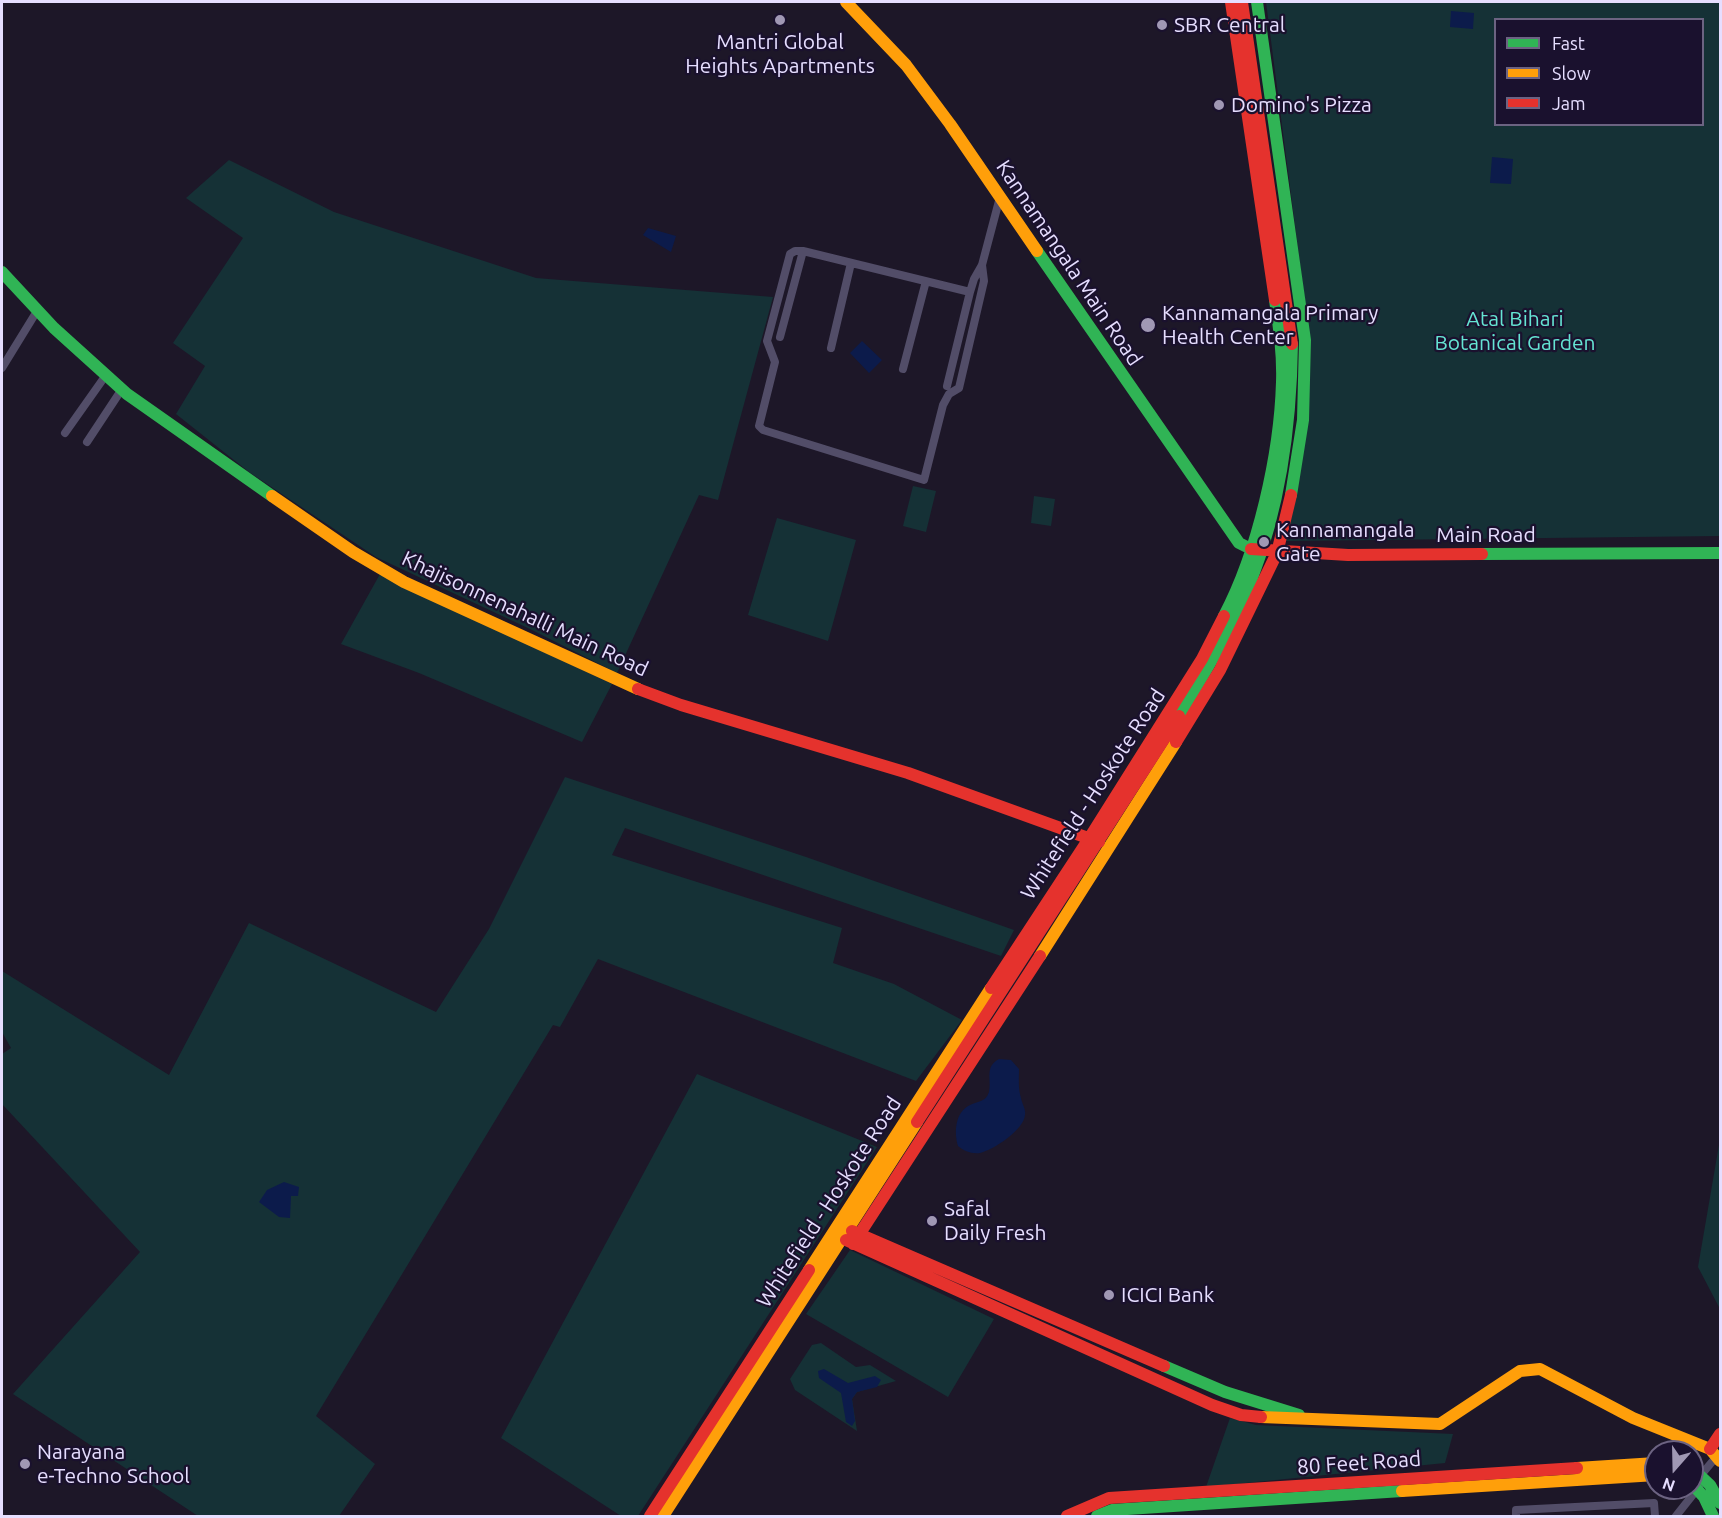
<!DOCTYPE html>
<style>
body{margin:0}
#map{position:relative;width:1722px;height:1518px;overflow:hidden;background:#1d1728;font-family:Ubuntu,sans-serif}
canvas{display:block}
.frame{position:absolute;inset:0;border:3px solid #e6deff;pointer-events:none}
.legend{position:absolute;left:1494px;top:18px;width:210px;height:108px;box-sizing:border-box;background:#1a112e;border:2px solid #6c6382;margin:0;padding:8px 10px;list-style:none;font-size:18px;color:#e6deff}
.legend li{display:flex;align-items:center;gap:12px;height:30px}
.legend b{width:30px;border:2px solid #6c6382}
.north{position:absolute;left:1644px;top:1440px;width:60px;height:60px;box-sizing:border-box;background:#1a112e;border:2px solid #6c6382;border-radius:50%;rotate:200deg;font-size:16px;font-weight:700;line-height:24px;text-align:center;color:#e6deff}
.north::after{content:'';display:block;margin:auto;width:21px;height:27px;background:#a098b4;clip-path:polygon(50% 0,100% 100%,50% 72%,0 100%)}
</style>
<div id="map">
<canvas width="1722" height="1518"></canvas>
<div class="frame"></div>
<ul class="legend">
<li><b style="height:8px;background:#30b455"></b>Fast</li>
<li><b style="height:8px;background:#ff9f0a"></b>Slow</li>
<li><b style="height:8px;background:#e5322d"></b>Jam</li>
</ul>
<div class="north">N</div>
</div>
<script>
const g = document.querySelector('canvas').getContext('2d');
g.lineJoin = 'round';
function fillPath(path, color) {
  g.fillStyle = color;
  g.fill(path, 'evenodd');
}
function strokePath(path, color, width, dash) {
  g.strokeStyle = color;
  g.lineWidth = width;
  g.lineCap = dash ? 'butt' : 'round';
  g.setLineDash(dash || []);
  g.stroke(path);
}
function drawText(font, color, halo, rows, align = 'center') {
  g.font = font + ' Ubuntu,sans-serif';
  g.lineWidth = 4.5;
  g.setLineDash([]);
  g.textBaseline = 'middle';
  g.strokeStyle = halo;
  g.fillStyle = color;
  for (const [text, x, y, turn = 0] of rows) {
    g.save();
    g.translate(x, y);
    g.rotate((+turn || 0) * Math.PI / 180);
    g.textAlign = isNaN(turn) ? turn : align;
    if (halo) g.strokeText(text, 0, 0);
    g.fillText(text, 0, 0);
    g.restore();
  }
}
fillPath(new Path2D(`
 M1266 2H1720V536L1286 541 1310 341ZM1496 20H1702V124H1496Z
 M229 160 334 212 536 278 773 297 718 500 699 495 617 673 530 629 376 557 249 472 176 414 205 366 173 343 243 238 186 198Z
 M913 486 936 491 926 532 903 526Z
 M1034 496 1055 499 1051 526 1031 523Z
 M777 518 856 540 828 641 748 615Z
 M380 574 612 684 582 742 419 673 341 644Z
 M565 777 806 857 1014 930 1001 956 625 828 612 855 842 928 833 963 894 984 962 1020 916 1081 598 959 560 1027 553 1025 316 1416 375 1464 339 1516H198L13 1394 140 1252 2 1104V1054L11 1048 2 1032V971L169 1075 249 923 436 1012 489 929Z
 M697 1074 877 1147 638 1516H621L501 1438Z
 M1720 1139V1309L1698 1267Z
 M850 1250 994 1319 948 1397 806 1314Z
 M821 1343 856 1367 870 1365 896 1381 857 1392 852 1399 857 1431 795 1390 790 1379 812 1345Z
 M1230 1418 1256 1425 1453 1434 1445 1463 1206 1487Z`), '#153136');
fillPath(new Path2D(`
 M1451 11 1474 13 1473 29 1450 27Z
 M1492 157 1513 159 1511 184 1490 183Z
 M648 228 676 236 671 252 643 235Z
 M862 341 882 360 869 373 850 353Z
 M999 1059 1011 1060 1019 1069C1019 1079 1018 1088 1021 1098 1022 1104 1026 1109 1025 1115 1024 1130 993 1150 980 1153 971 1154 964 1151 958 1146 954 1132 955 1112 970 1105 978 1101 986 1102 989 1092 992 1079 984 1067 999 1059Z
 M284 1182 299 1187 298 1196H291L290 1218 279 1217 259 1202 267 1190Z
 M824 1369 848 1383 875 1376 881 1380 877 1387 857 1392 852 1399 855 1421 852 1426 846 1422 841 1393 819 1378 818 1371Z`), '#0c1b4b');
strokePath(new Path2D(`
 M970 292 803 251H795L790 254 767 341 775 362 759 426 763 430 924 480 943 405 949 394 959 388 984 281 982 265
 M780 337 803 251
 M831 348 851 263
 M2 368 37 311
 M903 369 926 281
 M947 386 970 292 974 279 982 265 1000 197
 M65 433 106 375
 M87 442 122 389
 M1701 1475 1717 1456
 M1516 1516V1510L1654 1503 1655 1516
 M1676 1516 1699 1487`), '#524d68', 8);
strokePath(new Path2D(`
 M1257 2 1305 340 1303 420 1291 495
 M1037 251 1239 543 1251 549
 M2 272 54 328 127 394 272 496
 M1482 554 1720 553
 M1224 616C1258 552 1280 454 1282 382 1283 354 1279 327 1275 300
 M1179 716C1205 672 1233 627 1252 578 1281 503 1291 424 1292 344
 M1164 1366 1225 1392 1299 1415
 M1692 1468 1710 1485 1720 1503
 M1692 1484 1704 1497 1713 1516
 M1097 1516 1112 1510 1402 1491`), '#30b455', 12);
strokePath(new Path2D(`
 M846 2 906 65 950 124 1037 251
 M272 496 353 552 404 582 638 689
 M1040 956 1176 742
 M809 1270 991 988
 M1261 1417 1440 1424 1520 1371 1540 1369 1633 1418 1710 1449 1720 1461
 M1577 1468 1656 1463
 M1402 1491 1656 1475
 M663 1516 917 1122`), '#ff9f0a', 12);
strokePath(new Path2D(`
 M1231 2 1275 300
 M1242 2 1292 344
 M1251 549 1348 555 1482 554
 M638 689 681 705 908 773 1099 842
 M1176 742 1220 670 1277 553 1291 495
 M991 988 1090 837 1202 659 1224 616
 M917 1122 1179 716
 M852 1231 1164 1366
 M846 1240 1212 1405 1241 1415 1261 1417
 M853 1244 1040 956
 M1710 1449 1720 1434
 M650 1516 809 1270
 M1067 1516 1109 1498 1577 1468`), '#e5322d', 12);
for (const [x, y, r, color] of [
 [780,20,6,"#a098b4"],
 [1162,25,6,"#a098b4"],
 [1219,105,6,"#a098b4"],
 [1148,325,8,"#a098b4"],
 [1264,542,6,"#a098b4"],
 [932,1221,6,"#a098b4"],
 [1109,1295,6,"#a098b4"],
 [25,1464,6,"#a098b4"]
]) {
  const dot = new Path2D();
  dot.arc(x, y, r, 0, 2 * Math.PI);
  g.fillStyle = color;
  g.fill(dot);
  strokePath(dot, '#1a112e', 2);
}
drawText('21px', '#e6deff', '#1a112e', [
 ["SBR Central",1174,25],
 ["Mantri Global",780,42,"center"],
 ["Heights Apartments",780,66,"center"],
 ["Domino's Pizza",1231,105],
 ["Kannamangala Primary",1162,313],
 ["Health Center",1162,337],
 ["Kannamangala",1276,530],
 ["Gate",1276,554],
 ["Safal",944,1209],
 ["Daily Fresh",944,1233],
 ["ICICI Bank",1121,1295],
 ["Narayana",37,1452],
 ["e-Techno School",37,1476]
], 'left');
drawText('21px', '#e6deff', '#1a112e', [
 ["Kannamangala Main Road",1069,263,56],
 ["Main Road",1486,535],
 ["Khajisonnenahalli Main Road",525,614,25],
 ["Whitefield - Hoskote Road",1093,794,-57],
 ["Whitefield - Hoskote Road",829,1202,-57],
 ["80 Feet Road",1359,1463,-4]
]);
drawText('21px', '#65e4d3', '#1a112e', [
 ["Atal Bihari",1515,319],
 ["Botanical Garden",1515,343]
]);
</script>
